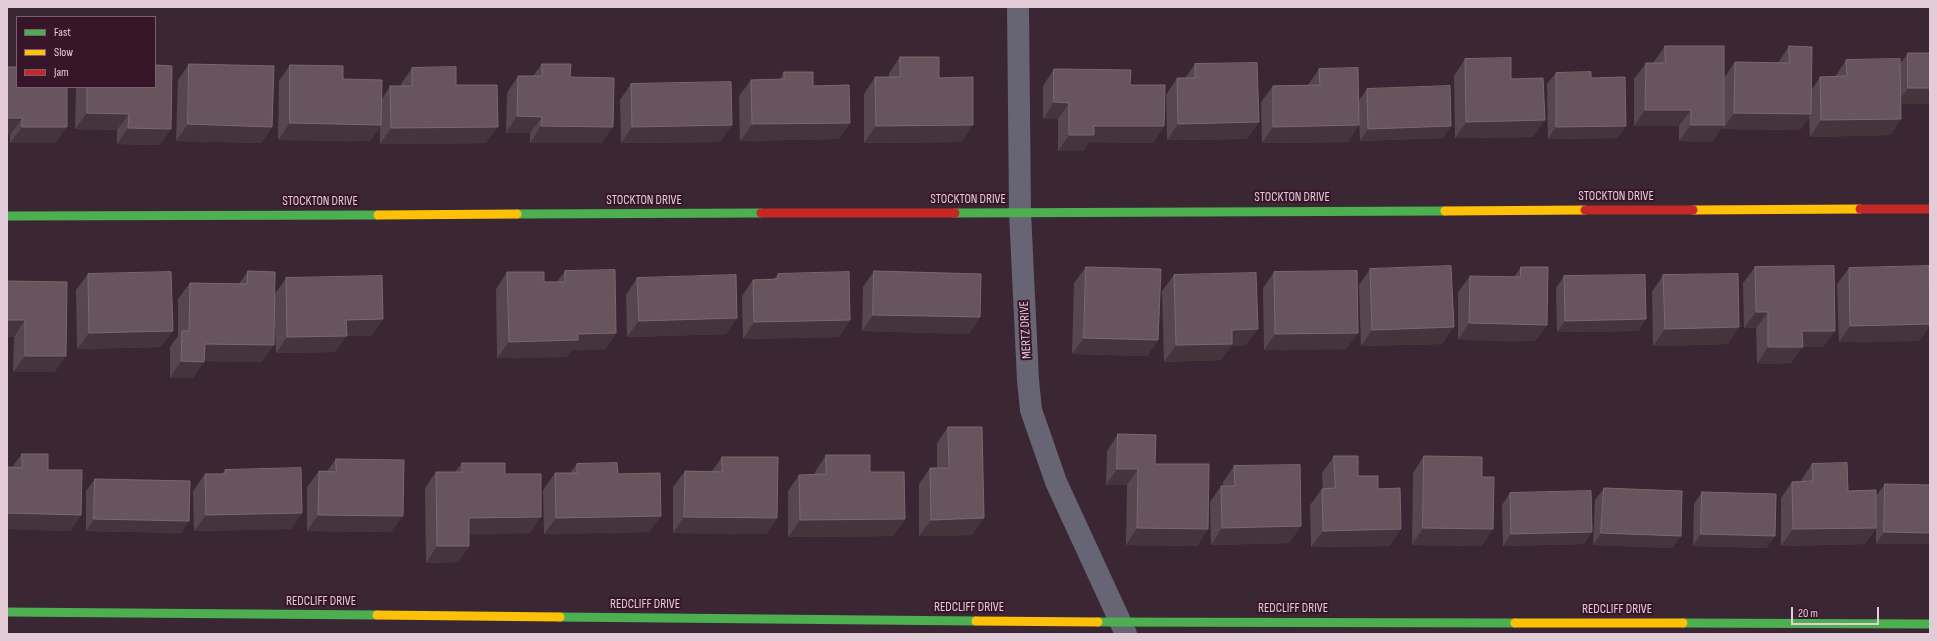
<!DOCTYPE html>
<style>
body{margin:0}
#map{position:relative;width:1937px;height:641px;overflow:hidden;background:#3a2733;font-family:"Sofia Sans Condensed",sans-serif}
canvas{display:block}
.frame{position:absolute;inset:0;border:8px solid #e3cbd8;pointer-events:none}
.legend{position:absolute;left:16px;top:16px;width:140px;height:72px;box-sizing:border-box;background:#37162a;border:1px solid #7c5e70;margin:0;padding:5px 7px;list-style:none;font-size:12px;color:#e3cbd8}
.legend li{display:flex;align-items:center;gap:8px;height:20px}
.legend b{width:20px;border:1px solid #7c5e70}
.scale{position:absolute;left:1791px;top:607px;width:88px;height:18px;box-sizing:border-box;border:2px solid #e3cbd8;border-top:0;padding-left:5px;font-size:12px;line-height:14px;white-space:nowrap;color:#e3cbd8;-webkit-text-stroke:3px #37162a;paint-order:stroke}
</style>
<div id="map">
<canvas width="1937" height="641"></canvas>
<div class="frame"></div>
<ul class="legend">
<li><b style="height:5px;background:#4caf50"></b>Fast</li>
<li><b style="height:5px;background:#ffc107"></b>Slow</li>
<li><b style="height:5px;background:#c62828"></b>Jam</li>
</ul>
<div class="scale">20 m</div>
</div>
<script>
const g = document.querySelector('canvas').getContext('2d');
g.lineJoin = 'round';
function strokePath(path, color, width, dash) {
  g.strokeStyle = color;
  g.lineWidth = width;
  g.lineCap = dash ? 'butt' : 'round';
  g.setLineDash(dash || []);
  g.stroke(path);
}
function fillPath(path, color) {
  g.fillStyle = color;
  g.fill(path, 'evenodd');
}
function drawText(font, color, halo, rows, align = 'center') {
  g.font = font + ' "Sofia Sans Condensed",sans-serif';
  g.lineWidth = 4;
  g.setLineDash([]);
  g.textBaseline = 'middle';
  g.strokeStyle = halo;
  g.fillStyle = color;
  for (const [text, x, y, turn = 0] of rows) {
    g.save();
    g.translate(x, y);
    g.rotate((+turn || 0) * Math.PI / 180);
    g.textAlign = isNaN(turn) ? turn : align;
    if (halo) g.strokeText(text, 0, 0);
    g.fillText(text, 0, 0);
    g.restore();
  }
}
strokePath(new Path2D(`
 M1018 7 1020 212 1028 380 1031 410 1056 482 1126 634`), '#676473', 22);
strokePath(new Path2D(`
 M955 213 1445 211
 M517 214 761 213
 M7 216 378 215
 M7 612 377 615
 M560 617 976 621
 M1098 622 1515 623
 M1683 623 1930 624`), '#4caf50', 9);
strokePath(new Path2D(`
 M1693 210 1860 209
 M1445 211 1585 210
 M378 215 517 214
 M377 615 560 617
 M976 621 1098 622
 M1515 623H1683`), '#ffc107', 9);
strokePath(new Path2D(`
 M1860 209H1930
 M1585 210H1693
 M761 213H955`), '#c62828', 9);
fillPath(new Path2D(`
 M1665 46 1724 78 1735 62 1778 63 1789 46 1812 89 1820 77H1835L1846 60 1900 64 1908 53H1930V104H1901V119L1890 135 1810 137 1809 117 1800 130 1723 129V126L1712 142 1679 141V126H1634V79L1646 63H1653Z
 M900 57 939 78 962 142 864 143V94L875 77H889V73Z
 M1465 59 1533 137 1455 138 1454 76Z
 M189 64 272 127 261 143 176 141 178 80Z
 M542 64 570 77 602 143H530V133H506L507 93 518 76H533Z
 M1195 64 1259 122 1247 139 1167 140 1166 95 1177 78H1185Z
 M290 65 343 79 382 99 390 86H401V84L412 68 456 85 486 143 380 144V127L370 141 278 140 279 81Z
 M7 67 56 143H10V135H7Z
 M1054 69 1130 85 1164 126 1153 143 1089 142 1083 151H1058V119H1043V86Z
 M1319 69 1359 100 1367 89 1451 126 1443 138 1360 141 1359 117 1348 142 1262 143 1261 102 1273 86 1308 85Z
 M784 72 813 86 850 123 838 139 740 141 739 96 751 80 780 79Z
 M1556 73 1591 78 1618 138 1548 139 1547 84Z
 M631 84 732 125 720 142 621 143 620 100Z
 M76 87H155L160 145 117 144V130L75 129Z
 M1086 267 1158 340 1147 356 1072 354 1074 283Z
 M1521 267 1547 325 1535 341 1458 340V292L1470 276 1514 277Z
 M1755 267 1835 331 1823 347H1802L1791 363 1757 364 1756 328H1744L1743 283Z
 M1849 268 1930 325 1919 341 1839 342 1837 284Z
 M1370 269 1442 344 1361 346 1359 285Z
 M248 271 275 294 286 278 383 319 371 336H346L335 352 276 353 274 303 262 362 204 361 193 378H170V347L178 336V299L190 283 239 284Z
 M565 271 616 333 605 349 572 350 567 357 497 358 496 289 507 272 544 282H557Z
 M874 271 980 317 969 334 862 331 863 287Z
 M1274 272 1358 333 1346 349 1264 350 1263 288Z
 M88 274 161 347 77 349 76 290Z
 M778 274 850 320 839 337 743 339 742 296 753 280 774 279Z
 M1174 275 1246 345 1231 346 1221 360 1164 362 1162 291Z
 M1663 275 1728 344 1653 346 1652 292Z
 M1564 276 1646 319 1638 331 1557 332 1556 288Z
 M637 278 726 334 627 337 626 295Z
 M7 281 55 372H13L14 337H7Z
 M948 427 972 535 919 536V484L930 468H937V443Z
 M1118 434 1155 464 1208 529 1197 546 1126 545 1127 485H1106L1107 451Z
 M22 454 48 470 81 515 70 531 7 529V467H12Z
 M826 455 870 472 905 519 893 536 788 537V491L799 475H815V472Z
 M1334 456 1358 476 1378 489 1390 546 1311 547 1310 505 1322 489H1323L1322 473Z
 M1424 456 1482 546 1412 545 1413 473Z
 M722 457 777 518 766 534 673 533V487L685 471H712Z
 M336 459 391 532 307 531V487L319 471H327Z
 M462 463 505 474 530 533 469 534V546L458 562 426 563 425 488 436 472H455Z
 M577 464 618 474 661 516 649 532 544 534 543 490 555 473H570Z
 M1812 464 1848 491 1876 521V496L1885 484 1930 485 1876 544V528L1865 544 1781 546V498L1792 482H1801V480Z
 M1234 466 1301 526 1289 543 1211 545 1210 502 1221 486H1223V482Z
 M225 470 302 513 291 529 194 531 193 491 205 474H222Z
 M95 479 181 533 86 531V491Z
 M1604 488 1681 536 1672 548 1593 545 1595 500Z
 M1702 492 1767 548 1693 546 1694 504Z
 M1510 493 1592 532 1584 544 1503 546 1502 505Z`), '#58464e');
fillPath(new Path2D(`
 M1908 88H1930V104H1897Z
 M1054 102 1069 103 1058 119H1043Z
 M1645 110H1691L1679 126H1634Z
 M87 113 129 114 117 130 75 129Z
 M1734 113 1811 114 1800 130 1723 129Z
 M517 116 542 117 530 133H506Z
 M7 118H22L10 135H7Z
 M1901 119 1890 135 1810 137 1821 120Z
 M1545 120 1533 137 1455 138 1466 122Z
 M1259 122 1247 139 1167 140 1178 124Z
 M290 123 381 125 370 141 278 140Z
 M850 123 838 139 740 141 752 124Z
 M188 124 272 127 261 143 176 141Z
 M732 125 720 142 621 143 632 127Z
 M973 125 962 142 864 143 876 126Z
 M1359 125 1348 142 1262 143 1273 127Z
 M1691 125H1724L1712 142 1679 141Z
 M541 126 613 127 602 143H530Z
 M1094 126H1164L1153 143 1089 142 1083 151H1058L1069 135Z
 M1451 126 1443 138 1360 141 1368 129Z
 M1626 126 1618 138 1548 139 1556 127Z
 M22 127H67L56 143H10Z
 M498 127 486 143 380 144 391 128Z
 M128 128 171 129 160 145 117 144Z
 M1756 312H1768L1756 328H1744Z
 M873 315 980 317 969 334 862 331Z
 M737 318 726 334 627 337 639 321Z
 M383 319 371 336H346L335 352 276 353 287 337 346 320Z
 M1646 319 1638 331 1557 332 1565 321Z
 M7 320H25L14 337H7Z
 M850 320 839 337 743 339 754 322Z
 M1469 323 1547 325 1535 341 1458 340Z
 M1930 324 1919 341 1839 342 1850 326Z
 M1454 327 1442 344 1361 346 1372 330Z
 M1739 327 1728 344 1653 346 1665 329Z
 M1258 329 1246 345 1231 346 1221 360 1164 362 1176 345 1232 330Z
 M173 331 161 347 77 349 89 333Z
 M1802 331H1835L1823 347H1802L1791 363 1757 364 1768 347Z
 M616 333 605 349 572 350 567 357 497 358 509 342 578 334Z
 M1358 333 1346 349 1264 350 1275 334Z
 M1084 338 1158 340 1147 356 1072 354Z
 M205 344 274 345 262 362 193 361Z
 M25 356H66L55 372H13Z
 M181 361 204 362 193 378H170Z
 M1117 469H1138L1127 485H1106Z
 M7 513 81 515 70 531 7 529Z
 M302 513 291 529 194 531 206 515Z
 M318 515 403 516 391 532 307 531Z
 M661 516 649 532 544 534 556 518Z
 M541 517 530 533 457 534 469 518Z
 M684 517 777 518 766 534 673 533Z
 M984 518 972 535 919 536 931 520Z
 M94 519 189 521 181 533 86 531Z
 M905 519 893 536 788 537 800 520Z
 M1301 526 1289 543 1211 545 1222 528Z
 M1137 528 1208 529 1197 546 1126 545Z
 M1423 528 1493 529 1482 546 1412 545Z
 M1876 528 1865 544 1781 546 1793 529Z
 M1401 529 1390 546 1311 547 1323 531Z
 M1592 532 1584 544 1503 546 1511 534Z
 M1884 532 1930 533V544H1876Z
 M1601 533 1681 536 1672 548 1593 545Z
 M1701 534 1775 536 1767 548 1693 546Z
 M437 546H469L458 562 426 563Z`), '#46343d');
const building = new Path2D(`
 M1665 46H1724V125H1691V110H1645L1646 63H1665Z
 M1789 46 1812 47 1811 114 1734 113 1735 62 1789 63Z
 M1908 53H1930V88H1908Z
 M900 57H939V78L973 77V125L876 126 875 77H900Z
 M1511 58V79L1543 78 1545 120 1466 122 1465 59Z
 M1900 59 1901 119 1821 120 1820 77 1847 76 1846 60Z
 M1257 63 1259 122 1178 124 1177 78H1195V64Z
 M189 64 274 66 272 127 188 124Z
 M542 64H571L570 77 614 78 613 127 541 126 542 117 517 116 518 76H542Z
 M155 65 172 66 171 129 128 128 129 114 87 113V87H155Z
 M290 65 343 66V79L382 80 381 125 290 123Z
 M7 67H17V87H67V127H22V118H7Z
 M456 67V85H497L498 127 391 128 390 86H412V68Z
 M1358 68 1359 125 1273 127V86L1320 85 1319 69Z
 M1054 69 1131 70 1130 85H1165L1164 126H1094V135H1069V103L1054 102Z
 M784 72H813V86L849 85 850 123 752 124 751 80 784 79Z
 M1591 72V78L1625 77 1626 126 1556 127V73Z
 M731 82 732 125 632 127 631 84Z
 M1450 86 1451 126 1368 129 1367 89Z
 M1451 266 1454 327 1372 330 1370 269Z
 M1834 266 1835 331H1802L1803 347H1768V312H1756L1755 267Z
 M1929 266 1930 324 1850 326 1849 268Z
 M1086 267 1161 269 1158 340 1084 338Z
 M1521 267H1548L1547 325 1469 323 1470 276 1520 277Z
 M615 270 616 333 578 334V340L509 342 507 272H544V282H565V271Z
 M248 271 275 272 274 345 205 344 204 362 181 361 182 331H189L190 283 247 284Z
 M874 271 981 274 980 317 873 315Z
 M1357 271 1358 333 1275 334 1274 272Z
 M171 272 173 331 89 333 88 274Z
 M849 272 850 320 754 322 753 280 778 279V274Z
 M1256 273 1258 329 1232 330V344L1176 345 1174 275Z
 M1738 274 1739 327 1665 329 1663 275Z
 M736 275 737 318 639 321 637 278Z
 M1645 275 1646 319 1565 321 1564 276Z
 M382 276 383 319 346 320 347 336 287 337 286 278Z
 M7 281 67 282 66 356H25V320H7Z
 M948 427H982L984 518 931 520 930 468H949Z
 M1118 434 1156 435 1155 464H1209L1208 529 1137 528 1138 469H1117Z
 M22 454H48V470H82L81 515 7 513V467L22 468Z
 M826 455H870V472H904L905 519 800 520 799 475 826 474Z
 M1334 456H1358V476H1378V489L1400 488 1401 529 1323 531 1322 489 1335 488Z
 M1424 456 1482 457V477H1494L1493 529 1423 528Z
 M722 457H778L777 518 684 517 685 471 722 472Z
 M336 459 404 460 403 516 318 515 319 471 336 472Z
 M462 463H505V474H541V517L469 518V546H437L436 472H462Z
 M617 463 618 474 660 473 661 516 556 518 555 473H577V464Z
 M1847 463 1848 491 1876 490V528L1793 529 1792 482 1813 481 1812 464Z
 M1300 465 1301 526 1222 528 1221 486H1235L1234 466Z
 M301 468 302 513 206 515 205 474H226L225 470Z
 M95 479 190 481 189 521 94 519Z
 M1885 484 1930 485V533L1884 532Z
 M1604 488 1682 491 1681 536 1601 533Z
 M1591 491 1592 532 1511 534 1510 493Z
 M1702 492 1776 494 1775 536 1701 534Z`);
fillPath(building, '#67545d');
strokePath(building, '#7b6770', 1);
drawText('13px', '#e3cbd8', '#37162a', [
 ["STOCKTON DRIVE",1616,197],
 ["STOCKTON DRIVE",1292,198],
 ["STOCKTON DRIVE",968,200],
 ["STOCKTON DRIVE",644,201],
 ["STOCKTON DRIVE",320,202],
 ["MERTZ DRIVE",1026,330,-93],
 ["REDCLIFF DRIVE",321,602],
 ["REDCLIFF DRIVE",645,605],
 ["REDCLIFF DRIVE",969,608],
 ["REDCLIFF DRIVE",1293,609],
 ["REDCLIFF DRIVE",1617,610]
]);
</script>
